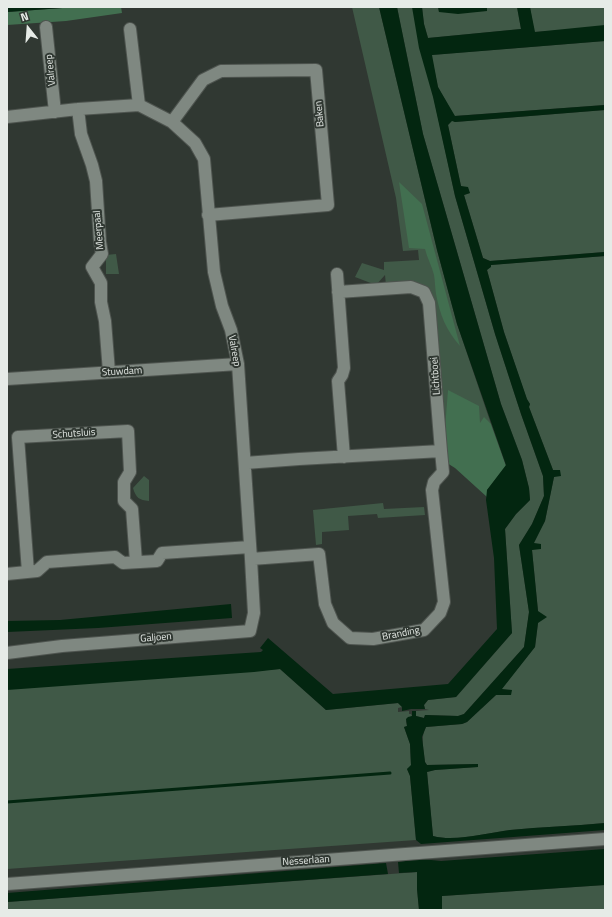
<!DOCTYPE html>
<style>
body{margin:0}
#map{position:relative;width:612px;height:917px;overflow:hidden;background:#303832;font-family:"Titillium Web",sans-serif}
canvas{display:block}
.frame{position:absolute;inset:0;border:8px solid #e6ebe7;pointer-events:none}
.north{position:absolute;left:8px;top:8px;width:40px;height:40px;-webkit-text-stroke:3px #303832;paint-order:stroke;rotate:343deg;font-size:11px;font-weight:700;line-height:16px;text-align:center;color:#e6ebe7}
.north::after{content:'';display:block;margin:auto;width:14px;height:18px;background:#e6ebe7;clip-path:polygon(50% 0,100% 100%,50% 72%,0 100%)}
</style>
<div id="map">
<canvas width="612" height="917"></canvas>
<div class="frame"></div>
<div class="north">N</div>
</div>
<script>
const g = document.querySelector('canvas').getContext('2d');
g.lineJoin = 'round';
function fillPath(path, color) {
  g.fillStyle = color;
  g.fill(path, 'evenodd');
}
function strokePath(path, color, width, dash) {
  g.strokeStyle = color;
  g.lineWidth = width;
  g.lineCap = dash ? 'butt' : 'round';
  g.setLineDash(dash || []);
  g.stroke(path);
}
function drawText(font, color, halo, rows, align = 'center') {
  g.font = font + ' "Titillium Web",sans-serif';
  g.lineWidth = 4;
  g.setLineDash([]);
  g.textBaseline = 'middle';
  g.strokeStyle = halo;
  g.fillStyle = color;
  for (const [text, x, y, turn = 0] of rows) {
    g.save();
    g.translate(x, y);
    g.rotate((+turn || 0) * Math.PI / 180);
    g.textAlign = isNaN(turn) ? turn : align;
    if (halo) g.strokeText(text, 0, 0);
    g.fillText(text, 0, 0);
    g.restore();
  }
}
fillPath(new Path2D(`
 M352 7H379L437 250 457 324 491 424 445 429 430 297 386 285 385 275 376 285 355 277 362 263 384 270V262L419 260 418 250 403 251 396 198Z
 M397 7H414L455 196 495 334 521 414 543 476 544 496 532 524 519 545 529 612 524 647 464 714 458 716 425 715 424 718 416 716V711L429 710 425 709 424 705 428 700 456 697 512 633 505 529 516 514 530 500 529 488 522 460 501 404 423 134Z
 M422 7H438L439 12 486 11 487 7H517L521 29 428 38 424 24Z
 M530 7H605V28L534 32Z
 M605 41V105L454 116 438 87 431 55Z
 M605 110V252L490 261 483 258 464 195 470 193 461 186 448 125 452 120 455 122Z
 M116 254 119 274H106V255Z
 M605 256V823C573 826 541 827 510 830 487 833 455 842 433 836L427 772 435 770 477 767 478 764 427 765 425 762C424 751 420 737 426 727L462 724 467 722 496 695 535 647 538 623V611L532 550 533 543 545 521 554 477 560 470H553L529 407 530 404 527 400 504 332 487 270 490 265Z
 M144 476 149 480V501C139 500 136 498 133 488Z
 M383 503 384 509 424 507 425 515 378 518 377 514 348 516 349 530 322 532V544L316 545 313 510Z
 M280 669 326 710 398 703 402 707 398 708V712L409 711V714H411L412 716 406 721 407 726 404 727 410 744 411 766 407 769 410 776 416 840 7 869V689Z
 M418 872 417 889 419 910H7V902Z
 M605 885V910H442V896Z`), '#405947');
fillPath(new Path2D(`
 M76 7H121L122 13 66 21 7 25V12Z
 M399 182 422 204 460 346C446 330 440 315 436 294 435 287 435 281 434 275 432 266 427 258 425 249L409 248Z
 M448 390 479 406 480 423 484 417 491 424 506 466 487 490V497L455 468 447 463 445 429Z`), '#426f50');
fillPath(new Path2D(`
 M7 7H76L7 12Z
 M379 7H397L423 134 501 404 522 460 529 488 530 500 516 514 505 529 512 633 456 697 428 700 424 705 425 709H411L402 711V707L398 703 326 710 280 669 254 672 7 690V669L261 652 263 650 260 648 268 638 333 694 448 684 497 629 494 558 486 500 487 490 506 465 457 324 437 250Z
 M412 7H422L424 24 428 38 521 29 517 7H530L535 32 605 25V41L432 55 438 87 455 116 605 105V110L455 122 452 121 448 125 461 186 468 187 470 193 464 195 483 258 490 261 605 252V256L491 265V267L487 270 504 332 527 399 530 404 529 407 553 470H560L561 476 554 477 545 521 534 543 541 544V549L532 550 538 611 547 617 538 623 535 647 502 689 512 690 511 695H496L467 722 462 724 426 727 422 737 425 762 427 765 478 764V767L435 770 427 772 433 836C455 842 487 833 510 830 541 827 573 826 605 823V830L421 844 416 840 410 776 407 769 411 765 410 744 404 727 407 726 406 719 408 717 412 716V711H416V716L424 718 425 715 458 716 464 714 524 647 529 612 519 545 532 524 544 496 543 476 521 414 495 334 455 196 433 97 419 48Z
 M438 7H487V11L458 14 439 12Z
 M231 604 232 618 98 628 7 632V621L60 620Z
 M605 849V885L442 896V910H419L417 889V872L399 873 398 862 421 859 441 861Z
 M386 863 388 874 7 902V893Z`), '#032610');
strokePath(new Path2D(`
 M7 802 390 773`), '#032610', 3);
const minor = new Path2D(`
 M46 27 55 112
 M130 29 139 105
 M78 109 81 134 92 165 96 181 100 242 102 254 92 267 101 283V302L105 321 109 372
 M7 117 78 109 139 105 172 122 195 143 204 159 214 272 222 306 231 330 238 364 251 559 254 613 250 631 62 646 7 653
 M172 122 203 80 221 71 316 70 328 205 208 215
 M337 274 344 368 342 375 338 381 344 457
 M7 379 238 364
 M245 463 299 459 441 451 429 303 424 292 411 287 338 292
 M251 559 319 554 325 604 333 623 350 638 373 639 424 630 440 613 444 602 432 490 434 482 443 472 441 451
 M28 572 18 437 128 431 130 472 124 482V501L132 509 136 562
 M7 574 37 571 47 562 115 557 123 563 157 561 162 553 250 547
 M7 884 605 839`);
strokePath(minor, '#4e544f', 14);
strokePath(minor, '#7f8881', 12);
drawText('10px', '#e6ebe7', '#303832', [
 ["Valreep",51,70,-96],
 ["Baken",320,114,-95],
 ["Meerpaal",99,230,-95],
 ["Valreep",234,351,80],
 ["Stuwdam",122,372,-3],
 ["Lichtboei",436,376,-94],
 ["Schutsluis",74,434,-4],
 ["Branding",401,634,-11],
 ["Galjoen",156,638,-5],
 ["Nesserlaan",306,861,-4]
]);
</script>
